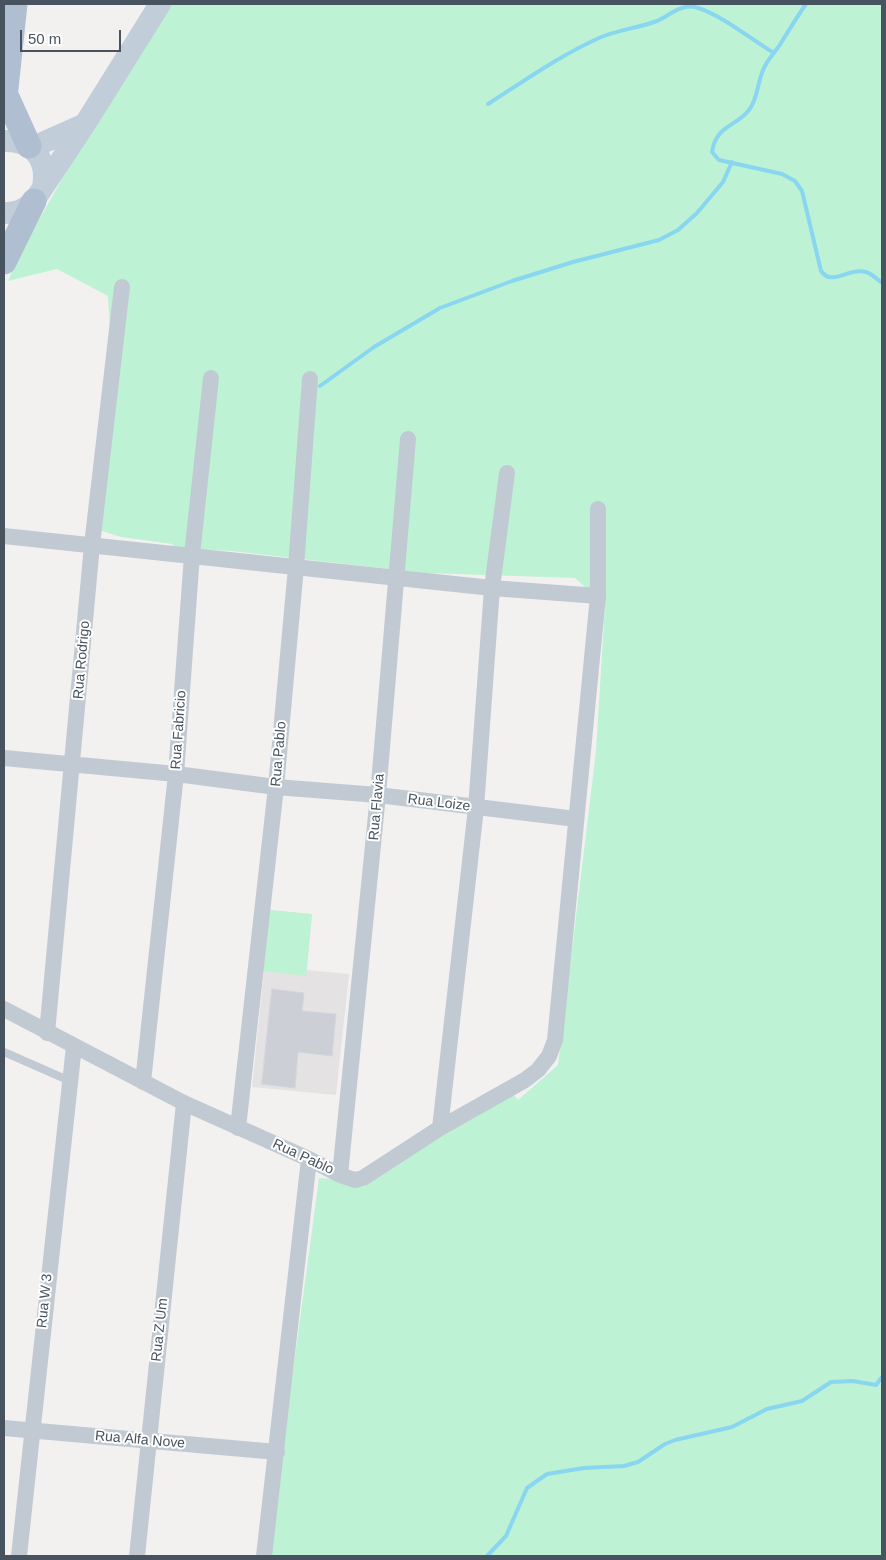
<!DOCTYPE html>
<style>
body{margin:0}
#map{position:relative;width:886px;height:1560px;overflow:hidden;background:#f3f1f0;font-family:Helvetica,sans-serif}
canvas{display:block}
.frame{position:absolute;inset:0;border:5px solid #47535f;pointer-events:none}
.scale{position:absolute;left:20px;top:30px;width:101px;height:22px;box-sizing:border-box;border:2px solid #47535f;border-top:0;padding-left:6px;font-size:15px;line-height:18px;white-space:nowrap;color:#47535f;-webkit-text-stroke:4px #fff;paint-order:stroke}
</style>
<div id="map">
<canvas width="886" height="1560"></canvas>
<div class="frame"></div>
<div class="scale">50 m</div>
</div>
<script>
const g = document.querySelector('canvas').getContext('2d');
g.lineJoin = 'round';
function fillPath(path, color) {
  g.fillStyle = color;
  g.fill(path, 'evenodd');
}
function strokePath(path, color, width, dash) {
  g.strokeStyle = color;
  g.lineWidth = width;
  g.lineCap = dash ? 'butt' : 'round';
  g.setLineDash(dash || []);
  g.stroke(path);
}
function drawText(font, color, halo, rows, align = 'center') {
  g.font = font + ' Helvetica,sans-serif';
  g.lineWidth = 4;
  g.setLineDash([]);
  g.textBaseline = 'middle';
  g.strokeStyle = halo;
  g.fillStyle = color;
  for (const [text, x, y, turn = 0] of rows) {
    g.save();
    g.translate(x, y);
    g.rotate((+turn || 0) * Math.PI / 180);
    g.textAlign = isNaN(turn) ? turn : align;
    if (halo) g.strokeText(text, 0, 0);
    g.fillText(text, 0, 0);
    g.restore();
  }
}
fillPath(new Path2D(`
 M270 910 312 914 307 970 349 974 336 1095 252 1087Z`), '#e4e2e2');
fillPath(new Path2D(`
 M172 4H882V1556H268L319 1178 352 1181 364 1187 391 1155 511 1092 518 1100 558 1065 596 751 605 605 575 578 425 573 231 551 175 548 172 544 121 537 96 529 111 346 108 296 57 269 8 281 18 257 80 147Z
 M270 910 312 914 306 976 263 971Z`), '#bef2d4');
strokePath(new Path2D(`
 M806 4C797 17 789 30 781 43 776 51 769 58 765 66 757 80 759 97 749 110 736 127 716 125 712 152L719 160 782 174 795 181 802 191 821 271C832 287 848 267 866 272 872 274 877 279 882 283
 M488 104C524 81 559 56 599 38 617 30 638 28 657 21 670 15 681 4 695 7 717 12 754 41 774 53
 M320 386 374 347 440 308 512 281 573 262 659 240 678 230 697 213 723 182 732 162
 M487 1556 506 1536 527 1488 547 1474 584 1468 624 1466 638 1462 665 1444 675 1440 732 1427 767 1409 802 1401 831 1382 853 1381 876 1385 882 1377`), '#89d6f1', 4);
const building = new Path2D(`
 M272 989 304 993 302 1011 336 1014 332 1056 298 1052 295 1088 262 1084Z`);
fillPath(building, '#cccfd6');
strokePath(building, '#d4d6dc', 1);
strokePath(new Path2D(`
 M4 1052 70 1081`), '#c1cad3', 8);
strokePath(new Path2D(`
 M4 536 492 588 598 596
 M4 758 176 774 276 787 378 795 576 819
 M4 1009 184 1103 309 1159 340 1175 355 1180 363 1178 440 1128 525 1080 538 1070 549 1056 555 1040 598 596V509
 M47 1033 92 545 122 287
 M143 1082 176 774 192 555 211 378
 M238 1128 276 787 296 567 310 379
 M440 1128 476 808 492 588 507 473
 M340 1175 378 795 408 439
 M4 1428 277 1452
 M19 1556 74 1046
 M137 1556 184 1103
 M264 1556 309 1159`), '#c1cad3', 16);
strokePath(new Path2D(`
 M4 141C33 140 48 159 43 187
 M31 148 85 124
 M4 213C17 213 24 210 34 201L85 124 160 4`), '#c2cdda', 22);
strokePath(new Path2D(`
 M5 93 29 146
 M4 107 15 4
 M4 262 34 201`), '#afbed0', 25);
drawText('14px', '#47535f', '#fff', [
 ["Rua Rodrigo",82,660,-85],
 ["Rua Fabricio",179,730,-86],
 ["Rua Pablo",279,754,-85],
 ["Rua Loize",439,803,7],
 ["Rua Flavia",377,807,-85],
 ["Rua Pablo",303,1157,25],
 ["Rua W 3",45,1301,-84],
 ["Rua Z Um",160,1330,-84],
 ["Rua Alfa Nove",140,1440,5]
]);
</script>
